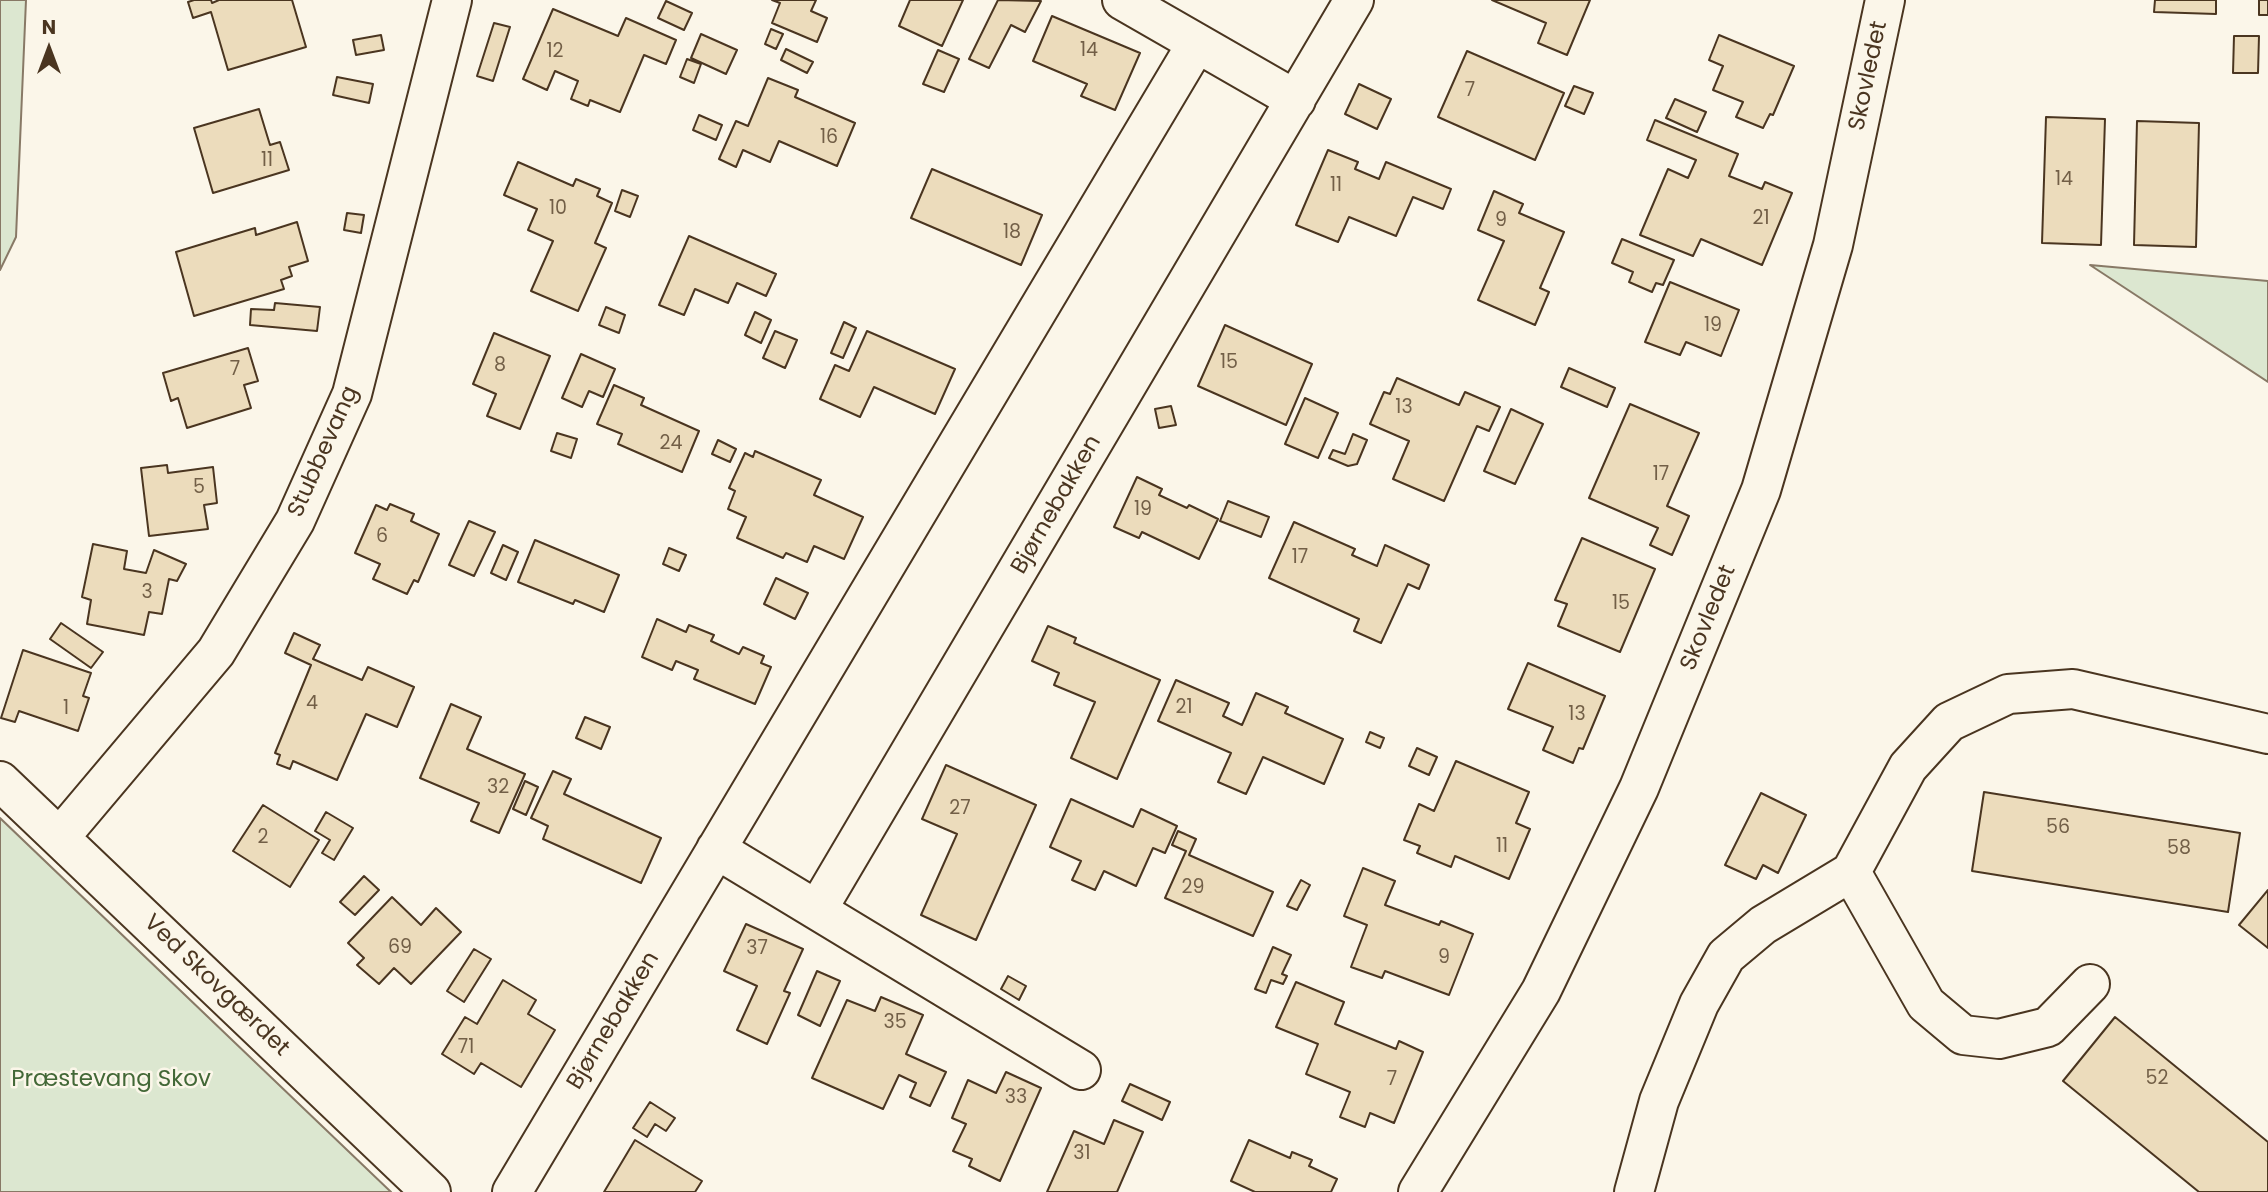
<!DOCTYPE html>
<meta charset="utf-8">
<style>
body{margin:0}
#map{position:relative;width:2268px;height:1192px;overflow:hidden;background:#fbf6e9;font-family:Poppins,sans-serif}
canvas{display:block}
.north{position:absolute;left:14px;top:14px;width:70px;height:70px;-webkit-text-stroke:5px #fbf6e9;paint-order:stroke;rotate:0deg;font-size:19px;font-weight:700;line-height:28px;text-align:center;color:#4a3520}
.north::after{content:'';display:block;margin:auto;width:24px;height:32px;background:#4a3520;clip-path:polygon(50% 0,100% 100%,50% 72%,0 100%)}
</style>
<div id="map">
<canvas width="2268" height="1192"></canvas>
<div class="north">N</div>
</div>
<script>
const g = document.querySelector('canvas').getContext('2d');
g.lineJoin = 'round';
function fillPath(path, color) {
  g.fillStyle = color;
  g.fill(path, 'evenodd');
}
function strokePath(path, color, width, dash) {
  g.strokeStyle = color;
  g.lineWidth = width;
  g.lineCap = dash ? 'butt' : 'round';
  g.setLineDash(dash || []);
  g.stroke(path);
}
function drawText(font, color, halo, rows, align = 'center') {
  g.font = font + ' Poppins,sans-serif';
  g.lineWidth = 5;
  g.setLineDash([]);
  g.textBaseline = 'middle';
  g.strokeStyle = halo;
  g.fillStyle = color;
  for (const [text, x, y, turn = 0] of rows) {
    g.save();
    g.translate(x, y);
    g.rotate((+turn || 0) * Math.PI / 180);
    g.textAlign = isNaN(turn) ? turn : align;
    if (halo) g.strokeText(text, 0, 0);
    g.fillText(text, 0, 0);
    g.restore();
  }
}
const green = new Path2D(`
 M0 0H26L16 237 0 270Z
 M2090 265 2268 281V382Z
 M0 818 391 1192H0Z`);
fillPath(green, '#dce7d0');
strokePath(green, '#887966', 2);
const building = new Path2D(`
 M194 0H211L212 3 219 0H292L306 47 228 70 211 12 193 18 188 2Z
 M772 0H816L811 11 827 18 817 42 772 23 780 3Z
 M910 0H963L942 46 899 26Z
 M998 0 1041 1 1025 32 1011 25 989 68 969 59Z
 M1492 0H1590L1567 55 1538 43 1546 23Z
 M2155 0H2216V14L2154 12Z
 M2259 0H2268V15H2259Z
 M666 1 692 13 684 30 658 18Z
 M553 9 618 36 626 18 676 40 666 64 644 55 620 112 590 100 588 106 571 99 578 81 555 71 547 90 523 79Z
 M1052 16 1140 53 1115 110 1081 96 1087 84 1033 61Z
 M494 23 510 27 493 81 477 76Z
 M771 29 783 34 776 49 765 44Z
 M701 34 737 50 726 74 691 58Z
 M381 35 384 50 356 55 353 40Z
 M1719 35 1794 66 1773 115 1770 114 1763 128 1736 117 1743 102 1713 90 1723 66 1709 60Z
 M2234 36H2259L2258 73H2233Z
 M786 49 813 62 807 73 781 60Z
 M938 50 959 59 944 92 923 84Z
 M1467 51 1564 93 1535 160 1438 117Z
 M687 59 701 64 694 83 680 77Z
 M337 77 373 84 369 103 333 95Z
 M768 78 798 90 795 97 855 123 837 166 779 141 770 162 743 150 736 167 719 159 736 121 748 126Z
 M1359 84 1391 99 1377 129 1345 114Z
 M1574 86 1593 93 1584 114 1565 106Z
 M1675 99 1706 112 1697 132 1666 118Z
 M259 109 270 145 280 142 289 170 213 193 194 128Z
 M699 115 722 125 716 140 693 130Z
 M2046 117 2105 119 2101 245 2042 243Z
 M1655 120 1738 154 1729 176 1762 189 1765 182 1792 193 1762 265 1701 239 1693 256 1640 235 1668 169 1688 178 1696 160 1647 140Z
 M2137 121 2199 123 2196 247 2134 245Z
 M1328 150 1358 162 1355 169 1379 179 1386 162 1451 189 1443 209 1413 197 1396 236 1349 217 1338 242 1296 225Z
 M518 162 573 186 576 179 600 189 597 196 612 203 595 243 606 248 578 311 531 291 553 241 528 230 537 209 504 195Z
 M932 169 1042 215 1021 265 911 218Z
 M622 190 638 196 630 217 615 211Z
 M1494 191 1523 204 1519 213 1564 232 1540 288 1549 292 1535 325 1478 300 1504 241 1478 230Z
 M347 213 364 215 361 233 344 230Z
 M297 222 308 261 289 267 292 276 281 280 284 289 194 316 176 252 255 228 256 235Z
 M689 236 776 274 766 296 737 283 728 303 695 289 684 315 659 305Z
 M1622 239 1674 260 1663 285 1656 283 1652 292 1629 282 1633 272 1612 263Z
 M1670 282 1739 310 1721 356 1686 342 1680 355 1645 342Z
 M275 303 320 307 317 331 250 325 251 309 274 310Z
 M606 307 625 315 619 333 599 325Z
 M755 312 771 320 761 343 745 335Z
 M844 322 856 328 843 358 831 353Z
 M1225 325 1312 364 1286 425 1198 386Z
 M775 331 797 340 785 368 763 358Z
 M867 331 955 369 935 414 874 387 860 417 820 399 835 365 849 371Z
 M494 333 550 356 520 429 487 416 496 394 473 384Z
 M248 348 258 381 244 385 251 408 187 428 178 398 171 401 163 373Z
 M581 354 615 369 603 397 589 391 582 407 562 398Z
 M1569 368 1615 388 1607 407 1561 387Z
 M1397 378 1459 405 1465 392 1500 407 1489 431 1477 426 1444 501 1393 479 1409 441 1370 424 1384 392 1390 394Z
 M614 385 644 398 641 405 699 431 682 472 618 444 622 434 597 424Z
 M1305 398 1338 413 1318 458 1285 444Z
 M1630 404 1699 433 1667 506 1689 516 1672 555 1650 545 1658 528 1589 498Z
 M1171 406 1176 425 1159 428 1155 409Z
 M1511 409 1543 424 1515 484 1484 471Z
 M557 433 577 439 571 458 551 451Z
 M1353 434 1367 440 1357 464 1348 466 1329 458 1333 450 1345 454Z
 M718 440 736 449 730 462 712 454Z
 M755 451 821 480 814 495 863 517 844 559 814 546 807 562 786 553 783 558 737 538 746 517 728 509 735 491 729 488 745 453 753 457Z
 M167 465 168 473 213 467 217 503 204 505 208 529 149 536 141 468Z
 M1137 477 1162 489 1159 495 1187 508 1189 505 1218 519 1199 559 1142 532 1139 538 1114 527Z
 M1228 501 1269 517 1261 537 1220 521Z
 M390 504 414 514 411 521 439 534 418 582 414 580 407 594 373 579 380 564 355 553 376 505 387 510Z
 M469 521 495 532 474 576 449 565Z
 M1294 522 1355 549 1352 555 1377 566 1385 545 1429 565 1419 589 1408 584 1381 643 1354 631 1359 619 1269 578Z
 M1582 538 1655 569 1620 652 1558 626 1567 604 1555 600Z
 M535 540 619 575 604 612 575 600 573 604 518 582Z
 M93 544 127 551 124 569 146 573 154 550 186 564 177 581 169 579 162 614 149 612 144 635 87 624 91 600 82 597Z
 M503 545 518 552 506 580 491 573Z
 M669 548 686 555 679 571 663 564Z
 M776 578 808 593 795 619 764 604Z
 M657 619 686 632 689 625 714 635 711 641 739 654 743 647 764 656 761 663 771 667 755 704 694 679 698 670 676 661 672 670 642 657Z
 M61 623 103 652 91 668 50 639Z
 M1048 626 1076 638 1074 643 1160 680 1117 779 1071 758 1095 702 1054 685 1059 673 1032 661Z
 M294 633 320 645 313 659 362 680 368 667 414 687 397 727 366 714 337 780 293 761 290 769 277 764 280 755 275 753 311 665 285 653Z
 M23 650 91 673 83 696 89 698 78 731 19 711 15 722 1 718Z
 M1528 663 1605 696 1583 749 1579 748 1573 763 1543 750 1553 727 1508 709Z
 M1176 680 1229 703 1223 716 1242 725 1256 693 1288 707 1285 713 1343 739 1324 784 1263 757 1246 794 1218 782 1231 753 1158 721Z
 M451 704 481 717 467 749 525 774 499 833 471 821 479 803 420 778Z
 M585 717 610 727 601 749 576 738Z
 M1370 732 1384 738 1380 748 1366 742Z
 M1417 748 1437 757 1429 775 1409 766Z
 M1456 761 1529 792 1516 823 1530 829 1509 879 1455 856 1451 867 1417 853 1420 846 1404 840 1419 804 1434 811Z
 M946 765 1036 805 976 940 921 915 957 834 922 819Z
 M553 771 571 779 564 794 661 838 641 883 543 839 548 826 531 818Z
 M525 781 538 787 526 815 513 809Z
 M1984 792 2240 833 2228 912 1972 871Z
 M1761 793 1806 815 1778 873 1763 865 1756 879 1725 865Z
 M1071 799 1133 827 1141 809 1177 826 1165 853 1153 848 1136 886 1104 871 1095 890 1072 880 1081 861 1050 847Z
 M263 805 319 840 290 887 233 851Z
 M326 812 353 828 334 860 322 853 330 840 315 831Z
 M1178 831 1196 839 1189 855 1273 892 1253 936 1165 898 1186 851 1172 845Z
 M1363 868 1395 881 1385 905 1439 925 1441 921 1473 934 1449 995 1385 971 1382 978 1351 967 1367 925 1344 916Z
 M364 876 379 890 355 915 340 902Z
 M1301 880 1310 885 1297 910 1287 906Z
 M2268 890V948L2239 925Z
 M392 897 421 925 436 908 461 932 411 984 394 968 379 984 357 965 364 958 348 943Z
 M746 924 803 949 784 991 790 993 767 1044 737 1030 757 986 724 971Z
 M1273 947 1291 955 1282 974 1287 976 1283 984 1271 980 1266 993 1255 989Z
 M474 949 491 959 464 1002 447 991Z
 M817 971 840 981 820 1026 798 1015Z
 M1008 976 1026 986 1019 1000 1001 989Z
 M503 980 536 1000 528 1014 555 1030 521 1087 481 1063 474 1074 442 1054 465 1017 477 1024Z
 M1296 982 1344 1002 1335 1024 1396 1049 1399 1041 1423 1052 1394 1123 1370 1113 1365 1127 1340 1117 1350 1092 1306 1074 1318 1044 1276 1027Z
 M881 997 923 1015 906 1054 946 1072 930 1106 910 1097 916 1083 899 1075 883 1109 812 1078 847 1000 875 1011Z
 M2115 1017 2268 1142V1192H2199L2063 1081Z
 M1006 1072 1041 1088 1000 1181 969 1166 972 1159 953 1151 966 1124 952 1118 968 1080 996 1093Z
 M1130 1084 1170 1102 1162 1120 1122 1101Z
 M650 1102 675 1118 666 1131 655 1124 647 1137 633 1128Z
 M1114 1120 1143 1132 1117 1192H1047L1074 1131 1104 1144Z
 M635 1140 702 1181 695 1192H604Z
 M1249 1140 1290 1158 1292 1152 1312 1160 1309 1166 1337 1179 1331 1192H1255L1231 1181Z`);
fillPath(building, '#ecdcbc');
strokePath(building, '#4a3520', 2);
const minor = new Path2D(`
 M1122 0 1296 100
 M0 781 431 1192
 M60 837 216 652 295 521 352 394 452 0
 M716 849 1081 1070
 M1851 872 1926 1004 1963 1035 1999 1039 2048 1027 2090 984
 M817 910 1354 0
 M512 1192 1197 43
 M1418 1192 1541 991 1639 788 1761 490 1833 245 1885 0
 M1634 1192 1659 1101 1699 1004 1726 956 1763 925 1851 872 1908 767 1949 722 2008 694 2073 689 2268 734`);
strokePath(minor, '#4a3520', 42);
strokePath(minor, '#fbf6e9', 38);
drawText('19px', '#725f47', null, [
 ["14",1089,51],
 ["12",555,52],
 ["7",1470,91],
 ["16",829,138],
 ["11",267,161],
 ["14",2064,180],
 ["11",1336,186],
 ["10",558,209],
 ["21",1761,219],
 ["9",1501,221],
 ["18",1012,233],
 ["19",1713,326],
 ["15",1229,363],
 ["8",500,366],
 ["7",235,370],
 ["13",1404,408],
 ["24",671,444],
 ["17",1661,475],
 ["5",199,488],
 ["19",1143,510],
 ["6",382,537],
 ["17",1300,558],
 ["3",147,593],
 ["15",1621,604],
 ["4",312,704],
 ["21",1184,708],
 ["1",66,709],
 ["13",1577,715],
 ["32",498,788],
 ["27",960,809],
 ["56",2058,828],
 ["2",263,838],
 ["11",1502,847],
 ["58",2179,849],
 ["29",1193,888],
 ["69",400,948],
 ["37",757,949],
 ["9",1444,958],
 ["35",895,1023],
 ["71",466,1048],
 ["52",2157,1079],
 ["7",1392,1080],
 ["33",1016,1098],
 ["31",1082,1154]
]);
drawText('23px', '#4a3520', '#fbf6e9', [
 ["Skovledet",1869,76,-78],
 ["Stubbevang",324,452,-66],
 ["Bjørnebakken",1057,505,-60],
 ["Skovledet",1709,618,-68],
 ["Ved Skovgærdet",216,986,44],
 ["Bjørnebakken",614,1021,-59]
]);
drawText('23px', '#436837', '#fbf6e9', [
 ["Præstevang Skov",111,1080]
]);
</script>
